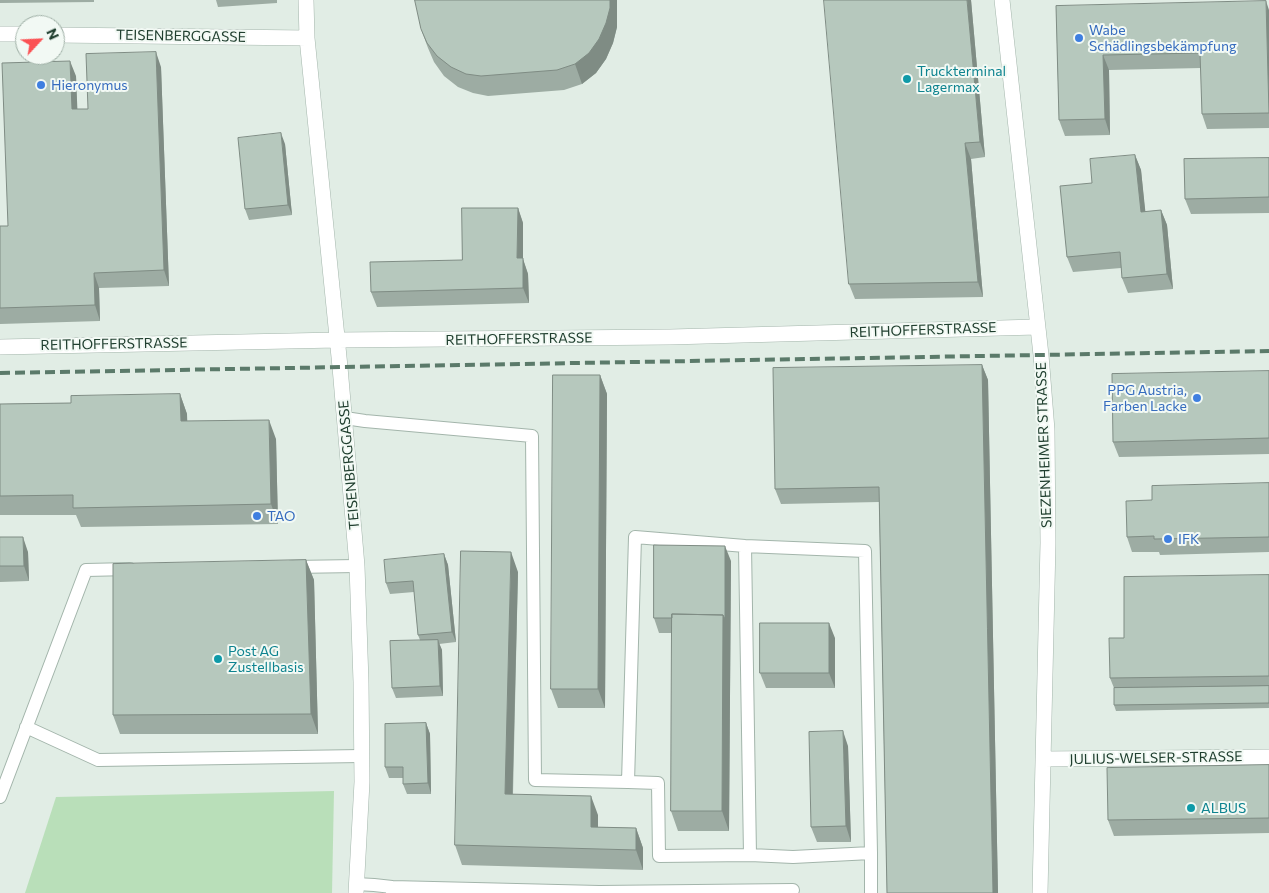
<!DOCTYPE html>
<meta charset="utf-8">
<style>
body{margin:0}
#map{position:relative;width:1269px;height:893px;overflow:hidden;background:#e1ede5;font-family:Commissioner,sans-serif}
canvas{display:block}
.north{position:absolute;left:15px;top:15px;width:50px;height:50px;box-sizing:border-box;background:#f2f9f4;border:1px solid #9eafa5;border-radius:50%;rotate:65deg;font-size:14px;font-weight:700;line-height:20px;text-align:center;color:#203f2f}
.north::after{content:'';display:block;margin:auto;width:18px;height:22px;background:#fb5153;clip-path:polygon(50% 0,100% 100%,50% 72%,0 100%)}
</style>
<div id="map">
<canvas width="1269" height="893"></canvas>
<div class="north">N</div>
</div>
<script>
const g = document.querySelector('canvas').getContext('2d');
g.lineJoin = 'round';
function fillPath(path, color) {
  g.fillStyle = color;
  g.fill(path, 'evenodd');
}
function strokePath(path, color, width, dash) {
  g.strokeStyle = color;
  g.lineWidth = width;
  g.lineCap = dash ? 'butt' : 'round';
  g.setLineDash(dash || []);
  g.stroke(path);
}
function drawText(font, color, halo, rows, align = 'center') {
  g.font = font + ' Commissioner,sans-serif';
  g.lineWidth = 4;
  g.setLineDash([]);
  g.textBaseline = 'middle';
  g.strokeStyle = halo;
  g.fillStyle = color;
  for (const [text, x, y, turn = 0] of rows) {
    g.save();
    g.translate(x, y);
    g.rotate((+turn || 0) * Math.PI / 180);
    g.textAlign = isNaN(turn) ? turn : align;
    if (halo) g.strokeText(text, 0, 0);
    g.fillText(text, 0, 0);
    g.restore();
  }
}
fillPath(new Path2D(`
 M334 791 332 893H25L56 797Z`), '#b9dfb9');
const service = new Path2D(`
 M345 418 365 421 532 436 535 780 628 782
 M745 546 750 855
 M292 567 357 566
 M26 727 98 760 361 756
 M0 797 86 570 130 569
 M871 853 865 551 745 546 635 537 628 782 658 783 659 856 750 855 793 857 871 853V893
 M356 884 374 885 392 887
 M392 893V887L599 892 793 890`);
const minor = new Path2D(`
 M306 0 307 38 340 367 357 566 361 682 362 782 356 893
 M1002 0 1041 355 1047 430 1048 543 1040 893
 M0 34H25
 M55 35 307 38
 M0 347 337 340 670 337 1037 327
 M1043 759 1269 757`);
strokePath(service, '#a3b5ab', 14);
strokePath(minor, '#a3b5ab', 16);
strokePath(service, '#fff', 12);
strokePath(minor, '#fff', 15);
strokePath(new Path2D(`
 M0 373 1269 351`), '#5b7a6a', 4, [10, 5]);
fillPath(new Path2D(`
 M0 0H94V2L0 3Z
 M216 0H277V3L218 7Z
 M415 0H617V27L613 43 606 59 596 73 582 84 564 90 488 96 473 93 458 87 444 76 434 62 428 48 421 29Z
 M971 0 985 157 971 159 983 297 855 299 849 284Z
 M1056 6 1269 10V128L1207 129 1202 114 1201 68 1109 70 1110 135 1065 136 1059 120Z
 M161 67 169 286 99 288 100 321 0 324V226H8L76 76 77 109H88Z
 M285 144 292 215 249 220 245 209Z
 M1135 155 1141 170 1145 212 1161 210 1167 225 1173 289 1128 293 1122 278 1121 268 1073 272 1067 257 1092 183Z
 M1269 158V213L1191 214 1185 199Z
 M518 208 523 223V259L528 274 529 303 377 307 371 292 462 260Z
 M982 365 988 380 998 893H887L879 502 781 504 775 489Z
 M1269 371V454L1119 457 1113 442Z
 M600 375 607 394 605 708H558L551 689Z
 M180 394 187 414V421L276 439 278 524 81 527 76 515H0V404L71 403Z
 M1269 483V552L1160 555 1159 552H1132L1127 537 1152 500Z
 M0 537 28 552 29 581 0 582Z
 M444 554 448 565 456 642 439 644 442 650 443 696 396 698 392 688 420 640 418 635 414 592 390 594 386 583Z
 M306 560 314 580 318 734H120L113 715Z
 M731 561 729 831H678L671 811 672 633H659L654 618Z
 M518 572 513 794 598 815V827L636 828 643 848V870L462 865 455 845Z
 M1269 575V708L1116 711 1114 705V688L1110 678 1124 638Z
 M835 638V688H766L760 673Z
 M426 723 430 734 431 794H407L403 784V778H389L385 767Z
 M848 746 851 842H817L811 827Z
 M1269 765V833L1114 836 1108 820Z`), '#9daca3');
fillPath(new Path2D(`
 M610 0H617V27L613 43 606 59 596 73 582 84 575 64Z
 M967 0H971L985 157 980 142Z
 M1266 1 1269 10V114V113Z
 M156 52 161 67 169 286 164 270Z
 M1103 55 1109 70 1110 135 1105 119Z
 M70 61 76 76 78 124 72 109Z
 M281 133 285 144 292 215 288 205Z
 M965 143 971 159 983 297 978 282Z
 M1135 155 1141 170 1147 227 1141 212Z
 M518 208 523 223V259L528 274 529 303 523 288 517 258Z
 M1161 210 1167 225 1173 289 1167 274Z
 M94 273 99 288 100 321 95 305Z
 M982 365 988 380 998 893H993Z
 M600 375 607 394 605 708 598 689Z
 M180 394 187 414 188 441 181 421Z
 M269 420 276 439 278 524 271 504Z
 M23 537 28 552 29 581 24 566Z
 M725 546 731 561 729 831 722 811 723 615Z
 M511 552 518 572 512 813 505 794Z
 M444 554 448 565 456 642 452 632Z
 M306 560 314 580 318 734 311 714Z
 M829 623 835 638V688L829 673Z
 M438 640 442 650 443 696 440 686Z
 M426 723 430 734 431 794 428 783Z
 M843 731 848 746 851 842 846 826Z
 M591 796 598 815V847L591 827Z
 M636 828 643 848V870L636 850Z`), '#7f8c84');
const building = new Path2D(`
 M415 0H610V8L606 23 599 39 589 53 575 64 557 70 481 76 466 74 451 67 437 56 427 43 421 29Z
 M824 0H967L980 142 965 143 978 282 849 284Z
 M1266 1 1269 113 1202 114 1200 53 1103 55 1105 119 1059 120 1056 6Z
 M156 52 164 270 94 273 95 305 0 308V226H8L2 63 70 61 72 109H88L86 54Z
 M281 133 288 205 245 209 238 138Z
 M1135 155 1141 212 1161 210 1167 274 1122 278 1120 252 1067 257 1060 186 1092 183 1090 159Z
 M1269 158V197L1185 199 1184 159Z
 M462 208H518L517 258H523V288L371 292 370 262 462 260Z
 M982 365 993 893H887L879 487 775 489 773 368Z
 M1269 371V438L1113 442 1112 374Z
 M553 375H600L598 689H551Z
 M180 394 181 421 269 420 271 504 73 508V495L0 496V404L71 403V396Z
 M1269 483V537L1154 539V536L1127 537 1126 501 1152 500V486Z
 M0 537H23L24 566H0Z
 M654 545 725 546V619L723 615 672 614V618H654Z
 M461 551 511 552 505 794 591 796V827L636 828V850L455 845Z
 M444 554 452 632 418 635 413 581 386 583 384 560Z
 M306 560 311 714 113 715V564Z
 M1269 575V676L1110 678 1109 638H1124V577Z
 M672 614 723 615 722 811H671Z
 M760 623H829V673H760Z
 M438 640 440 686 392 688 390 641Z
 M1269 686V703L1114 705V688Z
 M426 723 428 783 403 784V767H385V724Z
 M843 731 846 826 811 827 809 732Z
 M1269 765V818L1108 820 1107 768Z`);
fillPath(building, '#b6c8bd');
strokePath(building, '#7f8c84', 1);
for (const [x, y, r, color] of [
 [1079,38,5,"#3f7fe0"],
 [907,79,5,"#0f9aa8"],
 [41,85,5,"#3f7fe0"],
 [1197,398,5,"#3f7fe0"],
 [257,516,5,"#3f7fe0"],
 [1168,539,5,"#3f7fe0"],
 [218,659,5,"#0f9aa8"],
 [1191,808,5,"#0f9aa8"]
]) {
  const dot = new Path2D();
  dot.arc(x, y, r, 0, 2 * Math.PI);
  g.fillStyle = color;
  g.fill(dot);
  strokePath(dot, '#f2f9f4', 2);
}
drawText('14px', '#366cbe', '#f2f9f4', [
 ["Wabe",1089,30],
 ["Schädlingsbekämpfung",1089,46],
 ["Hieronymus",51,85],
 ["PPG Austria,",1187,390,"right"],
 ["Farben Lacke",1187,406,"right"],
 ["TAO",267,516],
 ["IFK",1178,539]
], 'left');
drawText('14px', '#203f2f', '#f2f9f4', [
 ["TEISENBERGGASSE",181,36,1],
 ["REITHOFFERSTRASSE",923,330,-2],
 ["REITHOFFERSTRASSE",519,339,-1],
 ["REITHOFFERSTRASSE",114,344,-1],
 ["SIEZENHEIMER STRASSE",1044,445,-92],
 ["TEISENBERGGASSE",349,465,-95],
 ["JULIUS-WELSER-STRASSE",1156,758,-1]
]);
drawText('14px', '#0d838f', '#f2f9f4', [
 ["Truckterminal",917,71],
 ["Lagermax",917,87],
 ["Post AG",228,651],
 ["Zustellbasis",228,667],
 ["ALBUS",1201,808]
], 'left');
</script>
